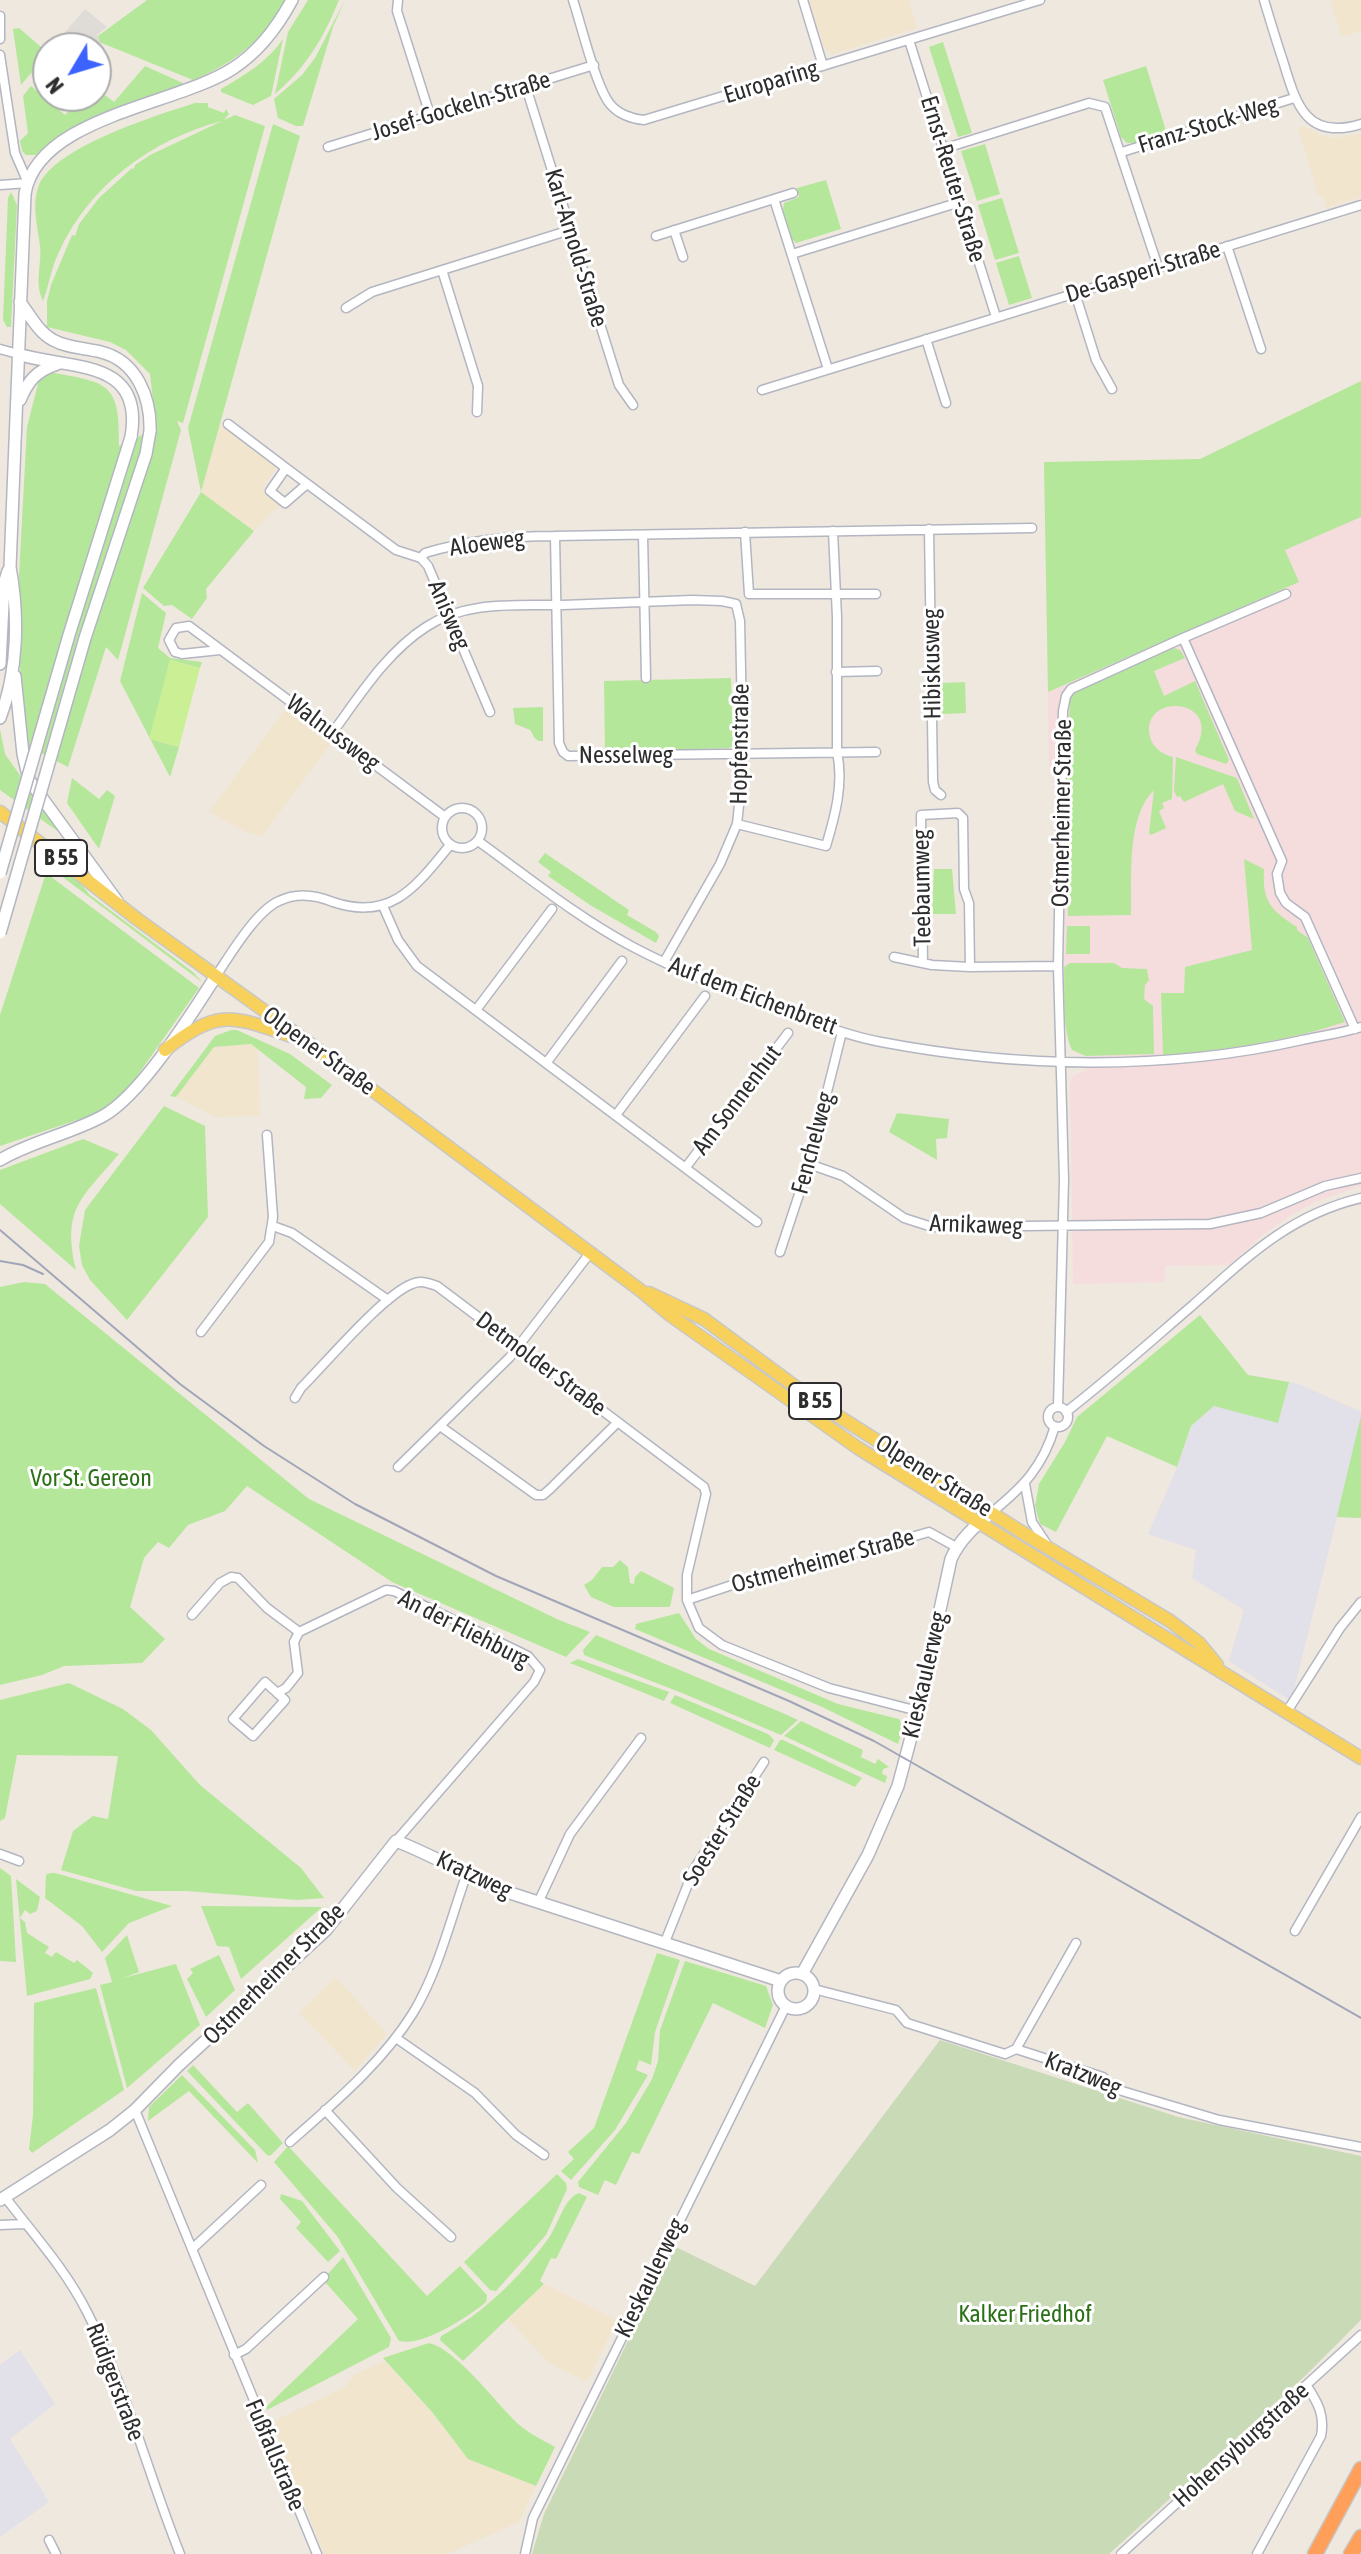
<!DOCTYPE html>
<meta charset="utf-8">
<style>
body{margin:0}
#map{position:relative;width:1361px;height:2554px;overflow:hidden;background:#efe8df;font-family:"Asap Condensed",sans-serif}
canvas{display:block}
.north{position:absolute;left:32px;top:32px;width:80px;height:80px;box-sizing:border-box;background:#fff;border:2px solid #ababab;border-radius:50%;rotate:232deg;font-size:22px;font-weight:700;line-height:32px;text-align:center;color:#2d2d2d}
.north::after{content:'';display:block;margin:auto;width:28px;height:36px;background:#3c63ff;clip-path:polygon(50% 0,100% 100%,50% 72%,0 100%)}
</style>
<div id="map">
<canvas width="1361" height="2554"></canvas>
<div class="north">N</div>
</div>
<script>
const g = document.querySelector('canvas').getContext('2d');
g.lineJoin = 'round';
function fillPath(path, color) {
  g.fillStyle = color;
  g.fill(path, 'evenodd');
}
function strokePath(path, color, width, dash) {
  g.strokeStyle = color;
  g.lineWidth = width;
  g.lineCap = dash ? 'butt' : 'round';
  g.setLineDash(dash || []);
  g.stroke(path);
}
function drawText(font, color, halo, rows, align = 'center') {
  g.font = font + ' "Asap Condensed",sans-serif';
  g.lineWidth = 6;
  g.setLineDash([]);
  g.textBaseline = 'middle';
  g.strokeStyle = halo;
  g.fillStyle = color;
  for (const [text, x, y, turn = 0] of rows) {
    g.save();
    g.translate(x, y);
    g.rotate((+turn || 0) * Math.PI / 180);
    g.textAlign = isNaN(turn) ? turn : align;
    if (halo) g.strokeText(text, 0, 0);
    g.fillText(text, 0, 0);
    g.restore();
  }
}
fillPath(new Path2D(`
 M1248 1375 1299 1384 1361 1412V1518L1337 1517 1291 1701 1229 1661 1244 1610 1192 1578 1196 1550 1148 1534 1177 1468 1191 1426Z
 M20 2350 55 2404 10 2439 49 2502 0 2537V2365Z`), '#e2e0e8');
fillPath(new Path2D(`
 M809 0H909L917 28 833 54 824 48Z
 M1330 0H1361V31L1342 37Z
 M1303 126 1323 136 1334 138 1361 133V197L1326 208 1324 198 1318 195 1298 128Z
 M220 424 277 467 262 489 281 504 254 531 201 492Z
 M286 708 332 742 262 836 246 832 209 812Z
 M251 1044 258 1050 260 1116 216 1117 176 1097 214 1047Z
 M336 1977 387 2034 355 2071 299 2013Z
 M544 2284 617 2320 587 2382 550 2364 508 2319Z
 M385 2361 431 2412 468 2459 536 2486 519 2522 447 2554H324L272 2422 345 2387 353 2375Z`), '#f1e5ce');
fillPath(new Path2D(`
 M1361 381V1186L1313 1203 1288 1217 1259 1238 1230 1265 1165 1266V1282L1073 1284 1070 1083 1073 1076 1086 1070V1056L1076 1053 1071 1047 1065 1008 1064 947 1069 774 1049 773 1044 462 1200 459Z`), '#f5ddde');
fillPath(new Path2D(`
 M147 0H285C265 39 233 64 193 80L99 42 98 36Z
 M308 0H339C324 37 306 68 275 94L288 32Z
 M345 0 333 27 303 126H296L278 118 274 99 302 75 315 58Z
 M19 28 48 53 21 85 13 29Z
 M283 39 271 96 253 105 221 92V89C245 75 267 62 283 39Z
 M943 42 972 133 958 137 929 47Z
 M145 66 185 84 63 134 36 155H26L22 151 20 141 28 133 23 96 31 86 65 115 83 96H96V88L114 102Z
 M1146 66 1167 134 1135 143H1127L1121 137 1103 80Z
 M195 103H208V107L224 113 226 109 229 114 224 120 235 115 265 126 183 423 177 421 181 430 118 660 106 647 68 767 25 745 20 666 19 576 27 427 39 380 49 372C108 383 120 381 119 446L156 428 150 374 126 350 110 342 47 327V301L51 285 72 235 75 236 79 224 99 198 132 168 134 169 135 165 150 155 222 121C151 140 89 185 58 254 51 269 49 286 43 301 34 283 42 265 40 246 38 227 31 205 39 185 55 147 157 115 195 103Z
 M273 124 300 136 201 492 254 531 206 589 207 598 192 619 172 605 164 606 143 588 201 492 188 428Z
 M985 144 1000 194 977 201 961 151Z
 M826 180 841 229 796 243 792 239 783 209 784 203 799 197 797 188Z
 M11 192 17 205 11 327H7L3 320 8 198Z
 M1002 198 1019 253 995 260 978 205Z
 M1019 256 1032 298 1009 305 996 263Z
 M1361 381V517L1285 550 1299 582 1048 692 1044 462 1200 459Z
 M142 593 166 613 158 648 170 658 202 662 200 668 170 660 150 739 179 747 170 777 120 681Z
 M1174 648 1180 650 1185 658 1154 671 1164 696 1195 681 1229 760 1226 764 1197 754 1195 750C1226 697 1139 691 1150 737 1153 748 1162 754 1173 757L1172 799 1162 803 1164 808 1159 811 1166 828 1151 835 1149 833 1154 790C1126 817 1132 878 1131 915L1068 916V781H1066L1070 698 1077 691Z
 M731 678 733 746 729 748 605 752 604 681Z
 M965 682 966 713 942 714 941 683Z
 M543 707V741C535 742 534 736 530 730L515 724 513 708Z
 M0 729 5 754 51 819 70 840 0 790Z
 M1176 757 1237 778 1254 819 1235 811 1223 784 1184 802 1180 796 1177 797 1174 791Z
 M72 778 99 799 107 790 115 796 99 849 67 803Z
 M39 847 68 869 90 895 193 972 202 982 36 857Z
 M545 853 629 910 627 915 656 932 659 936 656 943 590 905 548 876 551 872 538 862Z
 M1244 859 1264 869C1262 902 1271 910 1297 927V930L1308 938 1345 1022C1284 1042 1226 1049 1163 1056L1161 993H1184L1185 967 1252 950Z
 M934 869H952L956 914H932Z
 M46 873 199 988 135 1079 117 1099 92 1115 0 1146V1015Z
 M1067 926H1090V954H1066Z
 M1070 963H1114L1122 968 1147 969 1149 980 1145 985 1144 999 1153 1006 1154 1054 1086 1056 1072 1050C1062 1029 1065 991 1064 967Z
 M231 1030H237L290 1054 332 1085 321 1098 304 1099 306 1087 251 1044 214 1047 176 1097 170 1096 215 1036Z
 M164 1106 205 1126 208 1217 127 1320 90 1280 82 1265 79 1246 85 1210Z
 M897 1113 949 1119 947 1138 936 1139 937 1160 889 1132Z
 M83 1139 119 1154C81 1199 62 1208 76 1270L0 1204V1170Z
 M24 1282 45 1284 309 1499 559 1620 590 1632 566 1657 392 1582 247 1486 225 1511 188 1525 169 1548 158 1542 144 1558 130 1607 165 1639 142 1663 64 1666 42 1675 0 1685V1287Z
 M1200 1315 1248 1375 1289 1382 1278 1423 1214 1406 1191 1426 1177 1467 1107 1436 1056 1532 1040 1524 1035 1506 1039 1484 1065 1442 1077 1417Z
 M1361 1416V1518L1337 1517V1516Z
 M620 1560 628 1567 630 1583 634 1584 635 1577 641 1571 674 1588 670 1607H614L591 1597 584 1585 592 1580 602 1567H613Z
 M679 1613 696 1639 709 1649 838 1704 899 1719 903 1728 898 1744 820 1706 635 1629 636 1624Z
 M596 1635 778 1711 798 1720 781 1735 682 1693 584 1655 583 1650Z
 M578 1659 669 1692 664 1701 570 1663Z
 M69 1683 123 1709 151 1730 200 1785 301 1868 324 1898 298 1900 186 1891H136L61 1870 73 1831 93 1816 108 1819 118 1756 17 1755 5 1818 0 1821V1700Z
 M675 1695 768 1734 774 1740 770 1748 670 1703Z
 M801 1721 863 1750 861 1757 875 1764 878 1759 889 1767 883 1769 882 1774 887 1776 885 1783 784 1736Z
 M780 1740H783L862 1778 855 1787 774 1750Z
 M0 1868 11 1876 16 1962 0 1961Z
 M50 1873H55L172 1906 129 1923 102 1952 82 1926 45 1898 46 1875Z
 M16 1879 40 1897 37 1911 30 1914 25 1910 20 1918 25 1922 27 1933 49 1947 45 1953 52 1957 56 1952 74 1963 77 1960 93 1973 90 1979 27 1996Z
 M201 1906 322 1907 241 1979 229 1947 217 1946Z
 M127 1935 139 1972 123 1978 176 1964 200 2025 127 2088 100 1985 112 1982 105 1958Z
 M657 1953 680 1960 655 2032 651 2065 639 2060 636 2070 648 2075 615 2130 571 2180 561 2171 574 2159 568 2152 594 2128Z
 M219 1955 235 1990 206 2017 187 1979 193 1973 190 1969Z
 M685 1961 766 1986 773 2005 765 2028 713 2003 639 2154 632 2152 616 2185 605 2180 598 2195 579 2187 578 2182 626 2123 652 2079 658 2061 660 2030Z
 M96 1988 124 2090 32 2153 29 2149 33 2115 34 2003Z
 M193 2065 237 2112 248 2103 283 2143 270 2156 267 2155 187 2071Z
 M182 2075 255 2150 258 2163 189 2091 148 2121 149 2107Z
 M288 2146 427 2296 460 2266 487 2295 486 2302C468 2317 423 2347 399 2341L337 2236 274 2162Z
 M557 2174 566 2183 567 2189 546 2235 496 2291 490 2290 464 2262Z
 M579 2193 587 2197 556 2259 551 2258 540 2281 544 2284 463 2361 440 2340 441 2336C484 2313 519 2278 548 2239 558 2226 564 2198 579 2193Z
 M281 2194 302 2201 340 2251 328 2262 296 2228 301 2222 280 2199Z
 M343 2257 391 2338 389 2347 267 2410 266 2407 358 2319 326 2283 327 2275Z
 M429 2343C456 2349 496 2403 517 2423 528 2433 543 2440 555 2447L536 2486 468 2459 432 2412 383 2358Z`), '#b5e79a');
fillPath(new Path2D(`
 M940 2040 1178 2117 1361 2156V2320L1306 2375 1109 2554H532L544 2514 674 2246 755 2286Z`), '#c8dab6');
fillPath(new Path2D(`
 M170 660 200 668 179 747 149 739Z`), '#caef95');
fillPath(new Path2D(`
 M85 9 107 27 97 35 102 47 96 55V48H51Z`), '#dfdbd7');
const street = new Path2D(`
 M398 0 397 11 430 115
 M573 0C581 24 596 87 610 104 618 114 632 119 644 120L1040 0
 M803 0 823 66
 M1264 0C1270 20 1276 40 1283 61 1296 104 1306 141 1361 124
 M0 16V39
 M909 40 996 317
 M0 55 15 153 28 183 0 185
 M526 87 619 385 633 405
 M328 147 594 65
 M943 149 1089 103 1105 107 1158 267
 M1122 152 1294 98
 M774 199 828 369
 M674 230 683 257
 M656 236 793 193
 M1227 246 1261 349
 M792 254 960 202
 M442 270 478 386 477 412
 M1075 293 1096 360 1112 389
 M346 308 372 292 570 230
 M926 339 946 403
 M0 349 18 354
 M762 390 1361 205
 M228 424 286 468
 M307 484 285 503 270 491 286 468 396 550 421 558 428 566 490 712
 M929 529 933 782 935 790 941 795
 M745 532 749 594
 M643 535 646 678
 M555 536 1032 528
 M421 558 425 553C468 540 510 536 555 536L559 743 563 752 568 756 876 752
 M749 594H876
 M1183 638 1286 594
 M220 650 182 654 175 652 169 640 176 628 189 626 445 817
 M836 672 877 671
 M333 732C360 695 387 652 426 627 467 600 516 606 563 605 606 603 649 602 692 600L722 601 736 604 740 621 743 769 737 824 720 864 664 962
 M442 828a20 20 0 1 1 40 0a20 20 0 1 1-40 0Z
 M737 824 826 846C835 816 844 784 837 752V617L833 531
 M478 841C528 877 577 917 633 947 683 973 735 994 788 1013 819 1024 849 1036 881 1042 1017 1068 1166 1071 1302 1040 1321 1036 1342 1033 1361 1027
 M383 906 398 940 417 966 757 1222
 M894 957 932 965 970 967
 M923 963 921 815 958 813 963 818 964 889 969 903 970 967 1058 966
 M216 976C230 955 256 911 279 901 297 892 316 895 333 902 392 922 417 885 450 845
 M476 1010 552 909
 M547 1062 622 961
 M616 1115 705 996
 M809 1164 843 1176 904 1218 932 1227 1210 1224 1261 1213 1325 1186 1361 1178
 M686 1167 788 1033
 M273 1226 292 1233 388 1300
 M780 1252 809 1164 842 1032
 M201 1332 269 1242 273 1217 267 1135
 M295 1398 301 1388C326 1363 383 1295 412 1284 421 1280 428 1283 437 1286L704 1487 706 1494 687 1575V1600L699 1628 722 1645 829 1688 918 1711
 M1058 1407 1064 1180 1058 966 1063 711 1066 696 1071 689 1183 638 1282 861 1277 874 1280 893 1286 903 1305 917 1355 1029
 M1048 1417a10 10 0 1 1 20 0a10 10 0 1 1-20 0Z
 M1066 1412C1110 1378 1151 1341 1193 1305 1246 1258 1289 1215 1361 1198
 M440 1426 536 1495H543L549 1490 618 1422
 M398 1467 510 1357 590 1253
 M1025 1484 1032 1522 1046 1543
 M991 1513C1023 1487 1043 1467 1055 1426
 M687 1600 750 1579 768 1578 929 1532 956 1547
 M192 1615 220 1583 231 1577 238 1578 267 1608 299 1632
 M265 1682 285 1700 253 1736 233 1719Z
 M277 1693 286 1688 298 1673 294 1642 299 1632 386 1590 394 1591 528 1656 540 1670 534 1682 396 1841
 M1286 1713 1340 1628 1361 1602
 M0 1854 19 1861
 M538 1903 570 1834 641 1738
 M1295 1931 1361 1817
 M665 1942 694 1869 764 1762
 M814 1989 896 2010 907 2023 1005 2054 1016 2049 1103 2077 1112 2088 1219 2120 1361 2147
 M396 2038 475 2093 516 2135 544 2155
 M1016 2049 1076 1943
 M135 2110 317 2554
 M325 2110 397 2188 451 2237
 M290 2142C334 2103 382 2063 413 2013 438 1972 450 1921 466 1876
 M5 2197C34 2235 66 2270 87 2312 127 2389 148 2474 180 2554
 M0 2225 25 2224
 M192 2249 261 2185
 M234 2355 246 2349 324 2277
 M49 2540 56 2554
 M525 2554 533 2518 786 2006
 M1121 2554 1361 2335
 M1257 2554 1321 2436C1325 2415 1318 2403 1307 2386`);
const secondary = new Path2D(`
 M20 302C30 315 38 332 53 340 67 348 85 348 101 352 137 361 151 398 150 431
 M18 354C66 370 145 356 131 437
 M20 400C28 381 36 371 57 364
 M0 664 4 584 8 571
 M15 676 23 754 29 780 117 901
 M0 718C18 672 19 615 10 567L25 194C37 117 176 105 232 69 259 52 277 28 292 0
 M0 1160C32 1141 70 1134 103 1116 141 1095 191 1015 216 976
 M778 1991a18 18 0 1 1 36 0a18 18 0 1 1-36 0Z
 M802 1974 868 1855 898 1786 918 1711 951 1559C960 1539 975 1526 991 1513
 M0 2200 110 2130 135 2110 179 2065 326 1930 396 1841C433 1855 467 1876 504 1891L781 1981`);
const primary = new Path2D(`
 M0 812 137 919 320 1051 640 1290 670 1315 858 1448 1361 1758
 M165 1050C220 1007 232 1016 294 1037
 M649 1293 704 1319 816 1402 1020 1531 1170 1621 1199 1643 1217 1665`);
const highway = new Path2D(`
 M1315 2554 1361 2469
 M1351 2554 1361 2537`);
strokePath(street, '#b3b6c1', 11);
strokePath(secondary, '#b3b6c1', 14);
strokePath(primary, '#c8c8c8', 15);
strokePath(highway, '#c8c8c8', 17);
strokePath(street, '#fff', 8);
strokePath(secondary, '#fff', 11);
strokePath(primary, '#f8d15c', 12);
strokePath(highway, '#ff9f5a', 14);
strokePath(new Path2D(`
 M0 1230 180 1384 264 1446 355 1504 496 1576 789 1701 874 1741 1361 2018
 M0 1261 23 1265 43 1274`), '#a1a5b8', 2);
const secondaryBridge = new Path2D(`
 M0 873 69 635 131 437
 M0 933 85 638 146 454 150 431`);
strokePath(secondaryBridge, '#b3b6c1', 14, []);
strokePath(secondaryBridge, '#fff', 11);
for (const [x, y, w] of [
 [61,858,52],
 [815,1401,52]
]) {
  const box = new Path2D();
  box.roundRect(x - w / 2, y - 18, w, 36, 6);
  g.fillStyle = '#fff';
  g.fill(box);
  strokePath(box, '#2d2d2d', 2);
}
drawText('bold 22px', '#2d2d2d', null, [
 ["B 55",61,858],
 ["B 55",815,1401]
]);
drawText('24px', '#2d2d2d', '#fff', [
 ["Europaring",771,82,-17],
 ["Josef-Gockeln-Straße",461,106,-17],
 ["Franz-Stock-Weg",1208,125,-17],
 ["Ernst-Reuter-Straße",953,179,73],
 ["Karl-Arnold-Straße",576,248,73],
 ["De-Gasperi-Straße",1143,272,-17],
 ["Aloeweg",487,543,-8],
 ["Anisweg",449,615,67],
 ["Hibiskusweg",932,664,-91],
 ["Walnussweg",333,733,37],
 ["Hopfenstraße",740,744,-89],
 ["Nesselweg",626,755],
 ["Ostmerheimer Straße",1062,813,-89],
 ["Teebaumweg",922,888,-91],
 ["Auf dem Eichenbrett",753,996,21],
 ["Olpener Straße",319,1051,36],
 ["Am Sonnenhut",737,1100,-53],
 ["Fenchelweg",813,1143,-75],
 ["Arnikaweg",976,1225,2],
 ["Detmolder Straße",541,1364,37],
 ["Olpener Straße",934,1476,32],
 ["Ostmerheimer Straße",823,1561,-15],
 ["An der Fliehburg",464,1629,27],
 ["Kieskaulerweg",925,1675,-77],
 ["Soester Straße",722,1830,-58],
 ["Kratzweg",474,1875,25],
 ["Ostmerheimer Straße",274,1974,-45],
 ["Kratzweg",1083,2074,22],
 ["Kieskaulerweg",650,2278,-64],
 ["Rüdigerstraße",115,2382,69],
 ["Hohensyburgstraße",1241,2445,-42],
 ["Fußfallstraße",275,2455,67]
]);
drawText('24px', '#2b7017', '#fff', [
 ["Vor St. Gereon",91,1478],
 ["Kalker Friedhof",1025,2314]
]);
</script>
